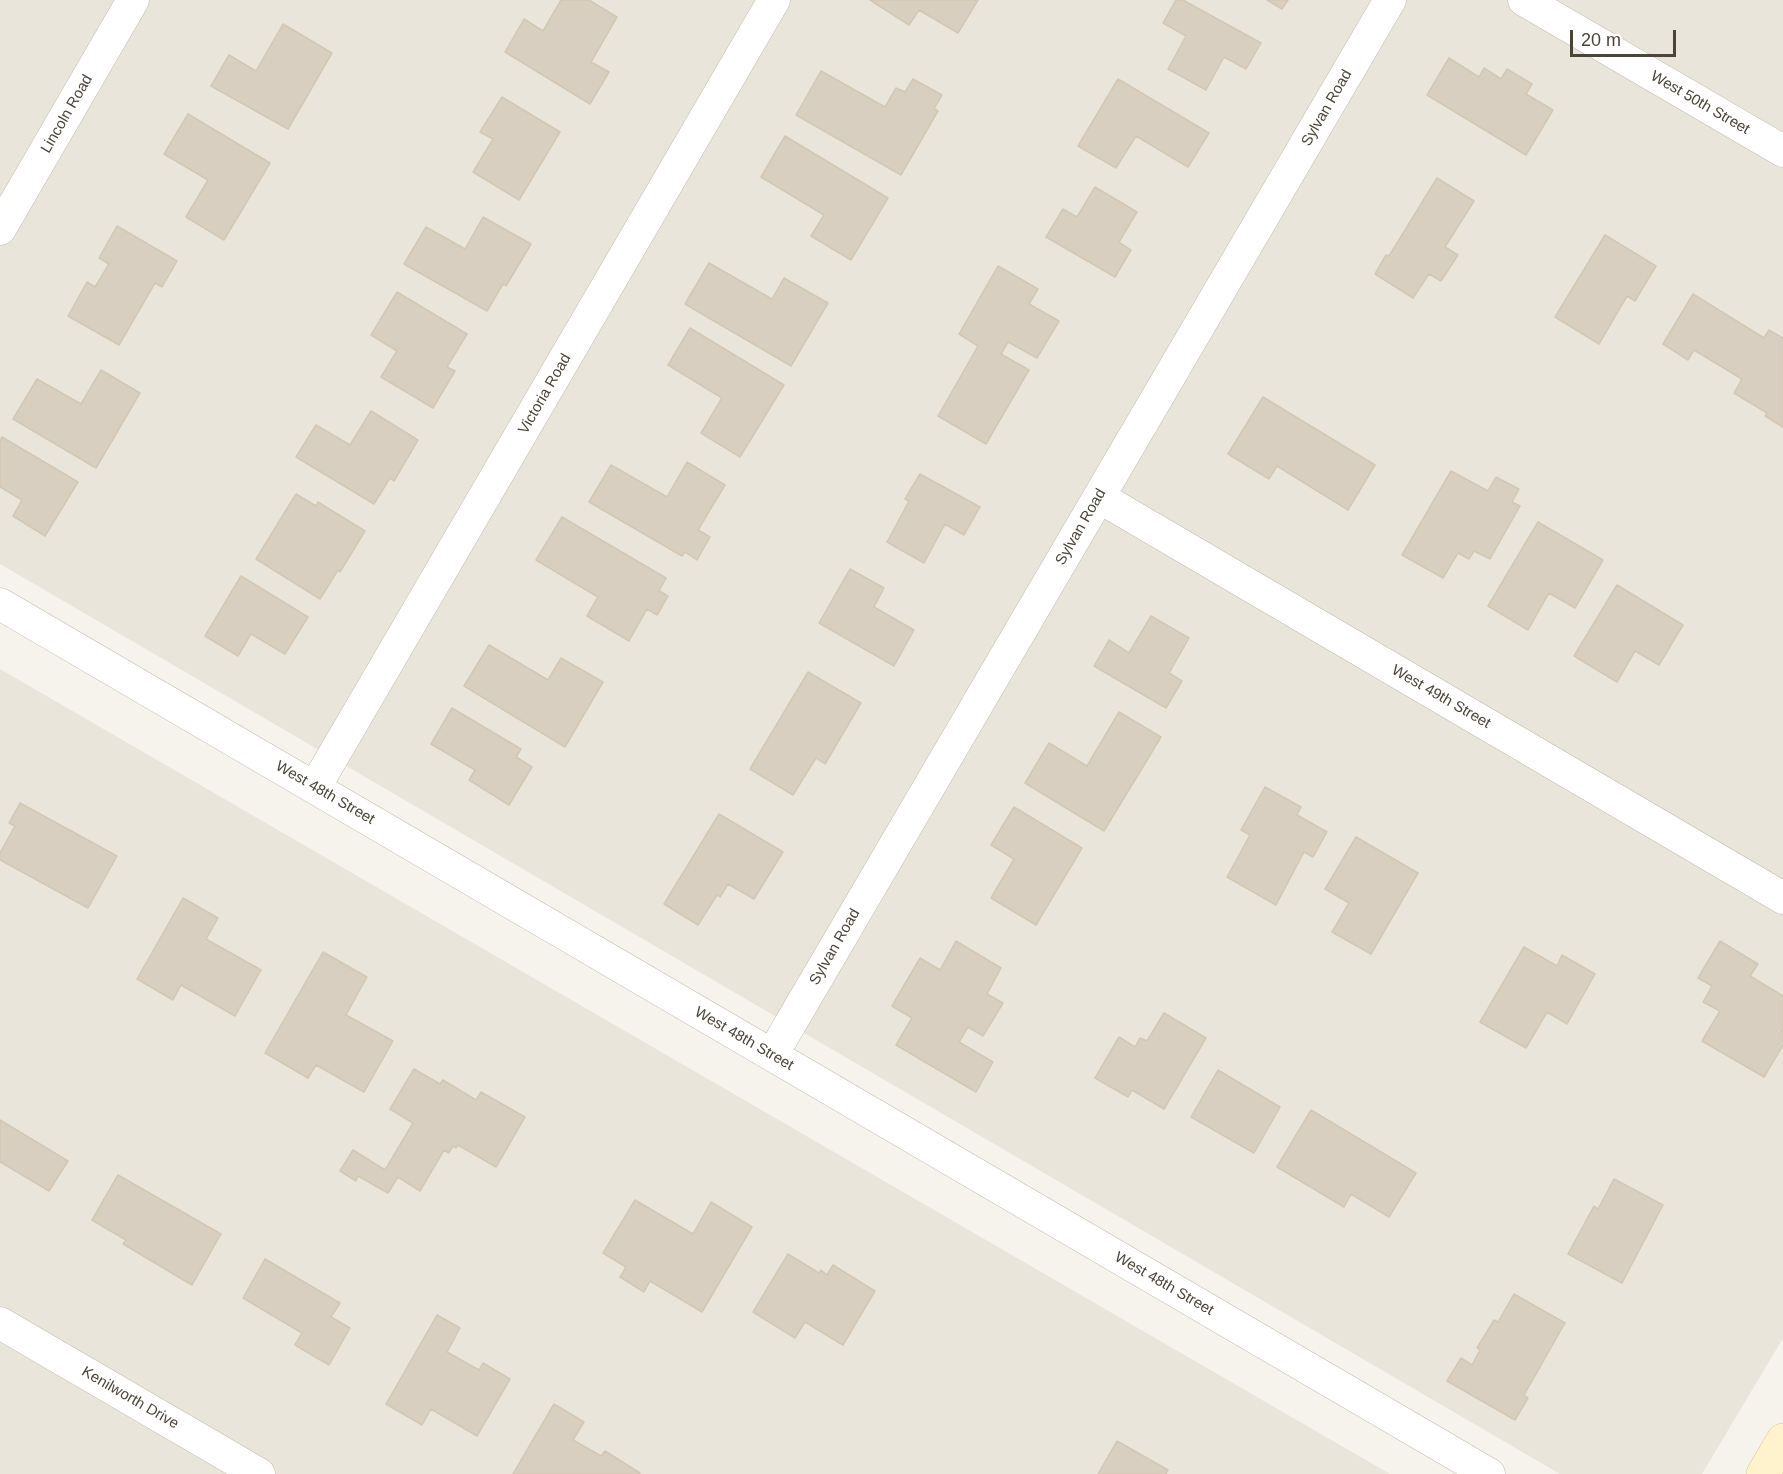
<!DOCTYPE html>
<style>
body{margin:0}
#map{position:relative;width:1783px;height:1474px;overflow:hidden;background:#f6f3ec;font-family:Arial,sans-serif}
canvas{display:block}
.scale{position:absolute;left:1570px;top:30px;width:106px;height:27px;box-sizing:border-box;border:3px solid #4b4439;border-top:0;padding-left:8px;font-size:18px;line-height:21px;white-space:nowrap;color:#4b4439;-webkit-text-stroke:4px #fff;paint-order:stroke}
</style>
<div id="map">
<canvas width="1783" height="1474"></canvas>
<div class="scale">20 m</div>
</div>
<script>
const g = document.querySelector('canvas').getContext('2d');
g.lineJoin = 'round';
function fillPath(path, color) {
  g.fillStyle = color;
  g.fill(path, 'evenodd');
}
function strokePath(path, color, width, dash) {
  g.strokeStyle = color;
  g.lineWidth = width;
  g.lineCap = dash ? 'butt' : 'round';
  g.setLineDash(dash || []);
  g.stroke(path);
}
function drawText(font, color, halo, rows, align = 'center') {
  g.font = font + ' Arial,sans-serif';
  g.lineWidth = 6;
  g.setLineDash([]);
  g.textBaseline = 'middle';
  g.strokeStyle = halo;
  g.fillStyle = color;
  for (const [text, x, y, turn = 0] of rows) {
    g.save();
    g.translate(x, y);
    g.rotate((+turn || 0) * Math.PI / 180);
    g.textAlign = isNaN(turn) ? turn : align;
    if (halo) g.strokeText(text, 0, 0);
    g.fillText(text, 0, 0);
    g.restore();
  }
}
fillPath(new Path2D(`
 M0 0H1783V1338L1702 1474H1560L0 564Z
 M0 669 1390 1474H0Z`), '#eae5da');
const building = new Path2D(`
 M561 0H589L617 17 591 62 609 72 590 104 505 52 524 19 543 31Z
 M870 0H978L958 33 919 10 909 25Z
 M1176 0H1183L1261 43 1246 69 1224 57 1206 90 1168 69 1186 36 1163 23Z
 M1267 0H1288L1282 9Z
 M283 24 332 53 288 129 211 86 229 55 256 71Z
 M1449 58 1479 77 1484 68 1501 79 1507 69 1532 84 1526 94 1553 110 1526 155 1427 95Z
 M821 71 885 107 896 88 905 92 913 79 942 95 934 109 938 111 901 175 796 115Z
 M1118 79 1209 133 1188 167 1136 136 1116 168 1078 146Z
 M502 97 560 132 519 200 473 172 493 139 480 132Z
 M188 114 270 163 224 240 186 217 208 180 164 154Z
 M785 136 888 198 851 260 811 236 824 215 761 177Z
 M1437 178 1474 201 1445 247 1458 255 1441 281 1429 274 1413 298 1375 274 1386 255 1389 256Z
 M1095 187 1137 212 1119 242 1131 250 1115 277 1046 237 1063 209 1077 217Z
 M483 217 531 244 506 286 503 284 487 311 404 264 426 227 465 249Z
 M117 226 177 261 162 287 155 283 119 345 68 316 87 282 95 287 109 264 99 258Z
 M1605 235 1656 266 1635 301 1627 296 1599 344 1555 317Z
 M709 263 772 299 784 278 828 303 791 366 685 304Z
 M998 266 1038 289 1029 304 1059 321 1037 358 1008 342 1001 354 1029 370 986 444 938 416 978 346 959 334Z
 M397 292 467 334 447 367 455 371 433 408 381 377 397 351 371 335Z
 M1693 294 1764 338 1769 330 1783 338V427L1765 416 1767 413 1734 393 1742 379 1694 350 1688 360 1663 344Z
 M690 328 784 385 740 457 701 433 722 398 668 365Z
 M101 370 140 393 96 468 13 419 37 379 81 404Z
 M1263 397 1375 465 1348 510 1277 466 1269 479 1228 454Z
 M371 411 418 440 394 481 390 478 374 504 296 457 316 425 350 445Z
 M2 437 78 482 45 536 13 516 22 500 0 487V441Z
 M687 462 725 485 698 530 710 537 697 560 685 552 682 556 589 502 611 465 667 497Z
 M1451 471 1488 491 1496 477 1519 489 1512 502 1520 506 1490 559 1474 551 1469 559 1458 553 1443 578 1402 555Z
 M920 474 980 507 964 535 945 524 924 563 887 542 909 501 905 499Z
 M296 494 316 506 318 502 365 531 340 572 338 570 320 599 256 559Z
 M562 517 666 578 659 591 668 596 657 615 647 609 629 641 587 616 598 597 536 560Z
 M1538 522 1603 560 1575 608 1549 593 1528 630 1488 606Z
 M850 569 884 588 874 607 914 630 894 666 819 623Z
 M241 576 308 617 285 654 251 634 238 656 205 636Z
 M1617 585 1683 625 1659 665 1635 651 1617 682 1574 656Z
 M1151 616 1189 638 1169 673 1182 681 1166 708 1094 666 1109 640 1129 653Z
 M489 645 548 680 561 658 603 682 565 747 464 686Z
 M808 672 861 703 825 764 816 758 793 795 750 769Z
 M452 708 521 749 516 757 532 767 509 805 469 780 475 770 431 744Z
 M1119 712 1161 737 1104 831 1025 783 1049 743 1087 766Z
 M1265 787 1301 807 1297 815 1327 832 1313 857 1304 852 1276 905 1227 877 1250 835 1241 830Z
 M20 803 117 856 88 908 0 860V853L15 826 9 823Z
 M1014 807 1082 848 1036 925 991 898 1014 859 991 845Z
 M719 814 783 852 754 899 728 884 720 897 717 895 698 925 664 904Z
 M1356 837 1418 873 1371 954 1332 932 1349 903 1325 889Z
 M183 898 218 918 206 939 261 970 235 1016 181 985 173 1000 137 979Z
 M956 941 1001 968 987 994 1003 1003 983 1036 968 1027 959 1042 993 1062 976 1092 896 1045 912 1018 892 1006 920 958 940 970Z
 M1720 941 1758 964 1750 976 1783 996V1028L1781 1031 1783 1033V1045L1764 1077 1702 1041 1720 1011 1703 1002 1712 986 1698 978Z
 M1524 947 1557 966 1562 955 1595 974 1567 1024 1547 1012 1526 1048 1480 1022Z
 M323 952 367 977 346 1015 393 1041 364 1092 316 1065 308 1078 265 1053Z
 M1164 1013 1206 1038 1164 1109 1132 1090 1128 1097 1095 1078 1119 1037 1135 1047 1140 1038 1147 1041Z
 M414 1069 440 1084 443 1080 476 1100 481 1092 525 1117 496 1167 458 1145 456 1148 453 1146 449 1153 444 1150 420 1191 398 1177 388 1193 358 1176 356 1181 340 1171 353 1150 385 1170 413 1123 390 1109Z
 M1218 1070 1280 1107 1254 1153 1191 1117Z
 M1311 1110 1416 1173 1389 1217 1351 1194 1344 1207 1277 1167Z
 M0 1120 68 1161 49 1191 0 1162Z
 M118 1175 221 1234 192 1285 123 1244 126 1240 92 1220Z
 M1614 1179 1663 1205 1622 1283 1568 1254 1594 1206 1598 1209Z
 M635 1200 693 1234 711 1202 752 1227 702 1312 650 1281 644 1292 620 1277 626 1267 603 1253Z
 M788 1254 819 1273 821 1270 827 1275 833 1265 875 1291 843 1345 805 1322 795 1338 753 1312Z
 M265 1259 340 1303 331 1317 350 1328 329 1365 295 1345 302 1333 243 1298Z
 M1514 1294 1565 1323 1524 1395 1528 1398 1515 1420 1447 1381 1461 1358 1472 1365 1480 1350 1477 1348 1494 1320 1498 1322Z
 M437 1315 460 1328 447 1352 479 1370 483 1363 510 1379 477 1436 431 1409 422 1425 386 1404Z
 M554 1404 584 1422 573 1440 601 1456 605 1451 640 1473 639 1474H513Z
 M1117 1441 1168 1470 1166 1474H1098Z`);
fillPath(building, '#d8cfc1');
strokePath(building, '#d3c7b4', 1.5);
const minor = new Path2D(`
 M1524 0 1783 151
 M0 229 133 0
 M1099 497 1783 898
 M0 604 1489 1474
 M315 787 774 0
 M772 1055 1390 0
 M0 1323 259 1474`);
const secondary = new Path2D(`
 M1763 1474 1783 1440`);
strokePath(minor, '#c2bbae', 33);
strokePath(secondary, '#d6c79b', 34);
strokePath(minor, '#fff', 32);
strokePath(secondary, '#fff3cd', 33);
drawText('15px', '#4b4439', '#fff', [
 ["West 50th Street",1700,103,30],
 ["Sylvan Road",1327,108,-60],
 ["Lincoln Road",67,114,-60],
 ["Victoria Road",545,394,-60],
 ["Sylvan Road",1081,527,-60],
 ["West 49th Street",1441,697,30],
 ["West 48th Street",325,793,30],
 ["Sylvan Road",835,947,-60],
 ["West 48th Street",744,1039,30],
 ["West 48th Street",1164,1284,30],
 ["Kenilworth Drive",130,1398,30]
]);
</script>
